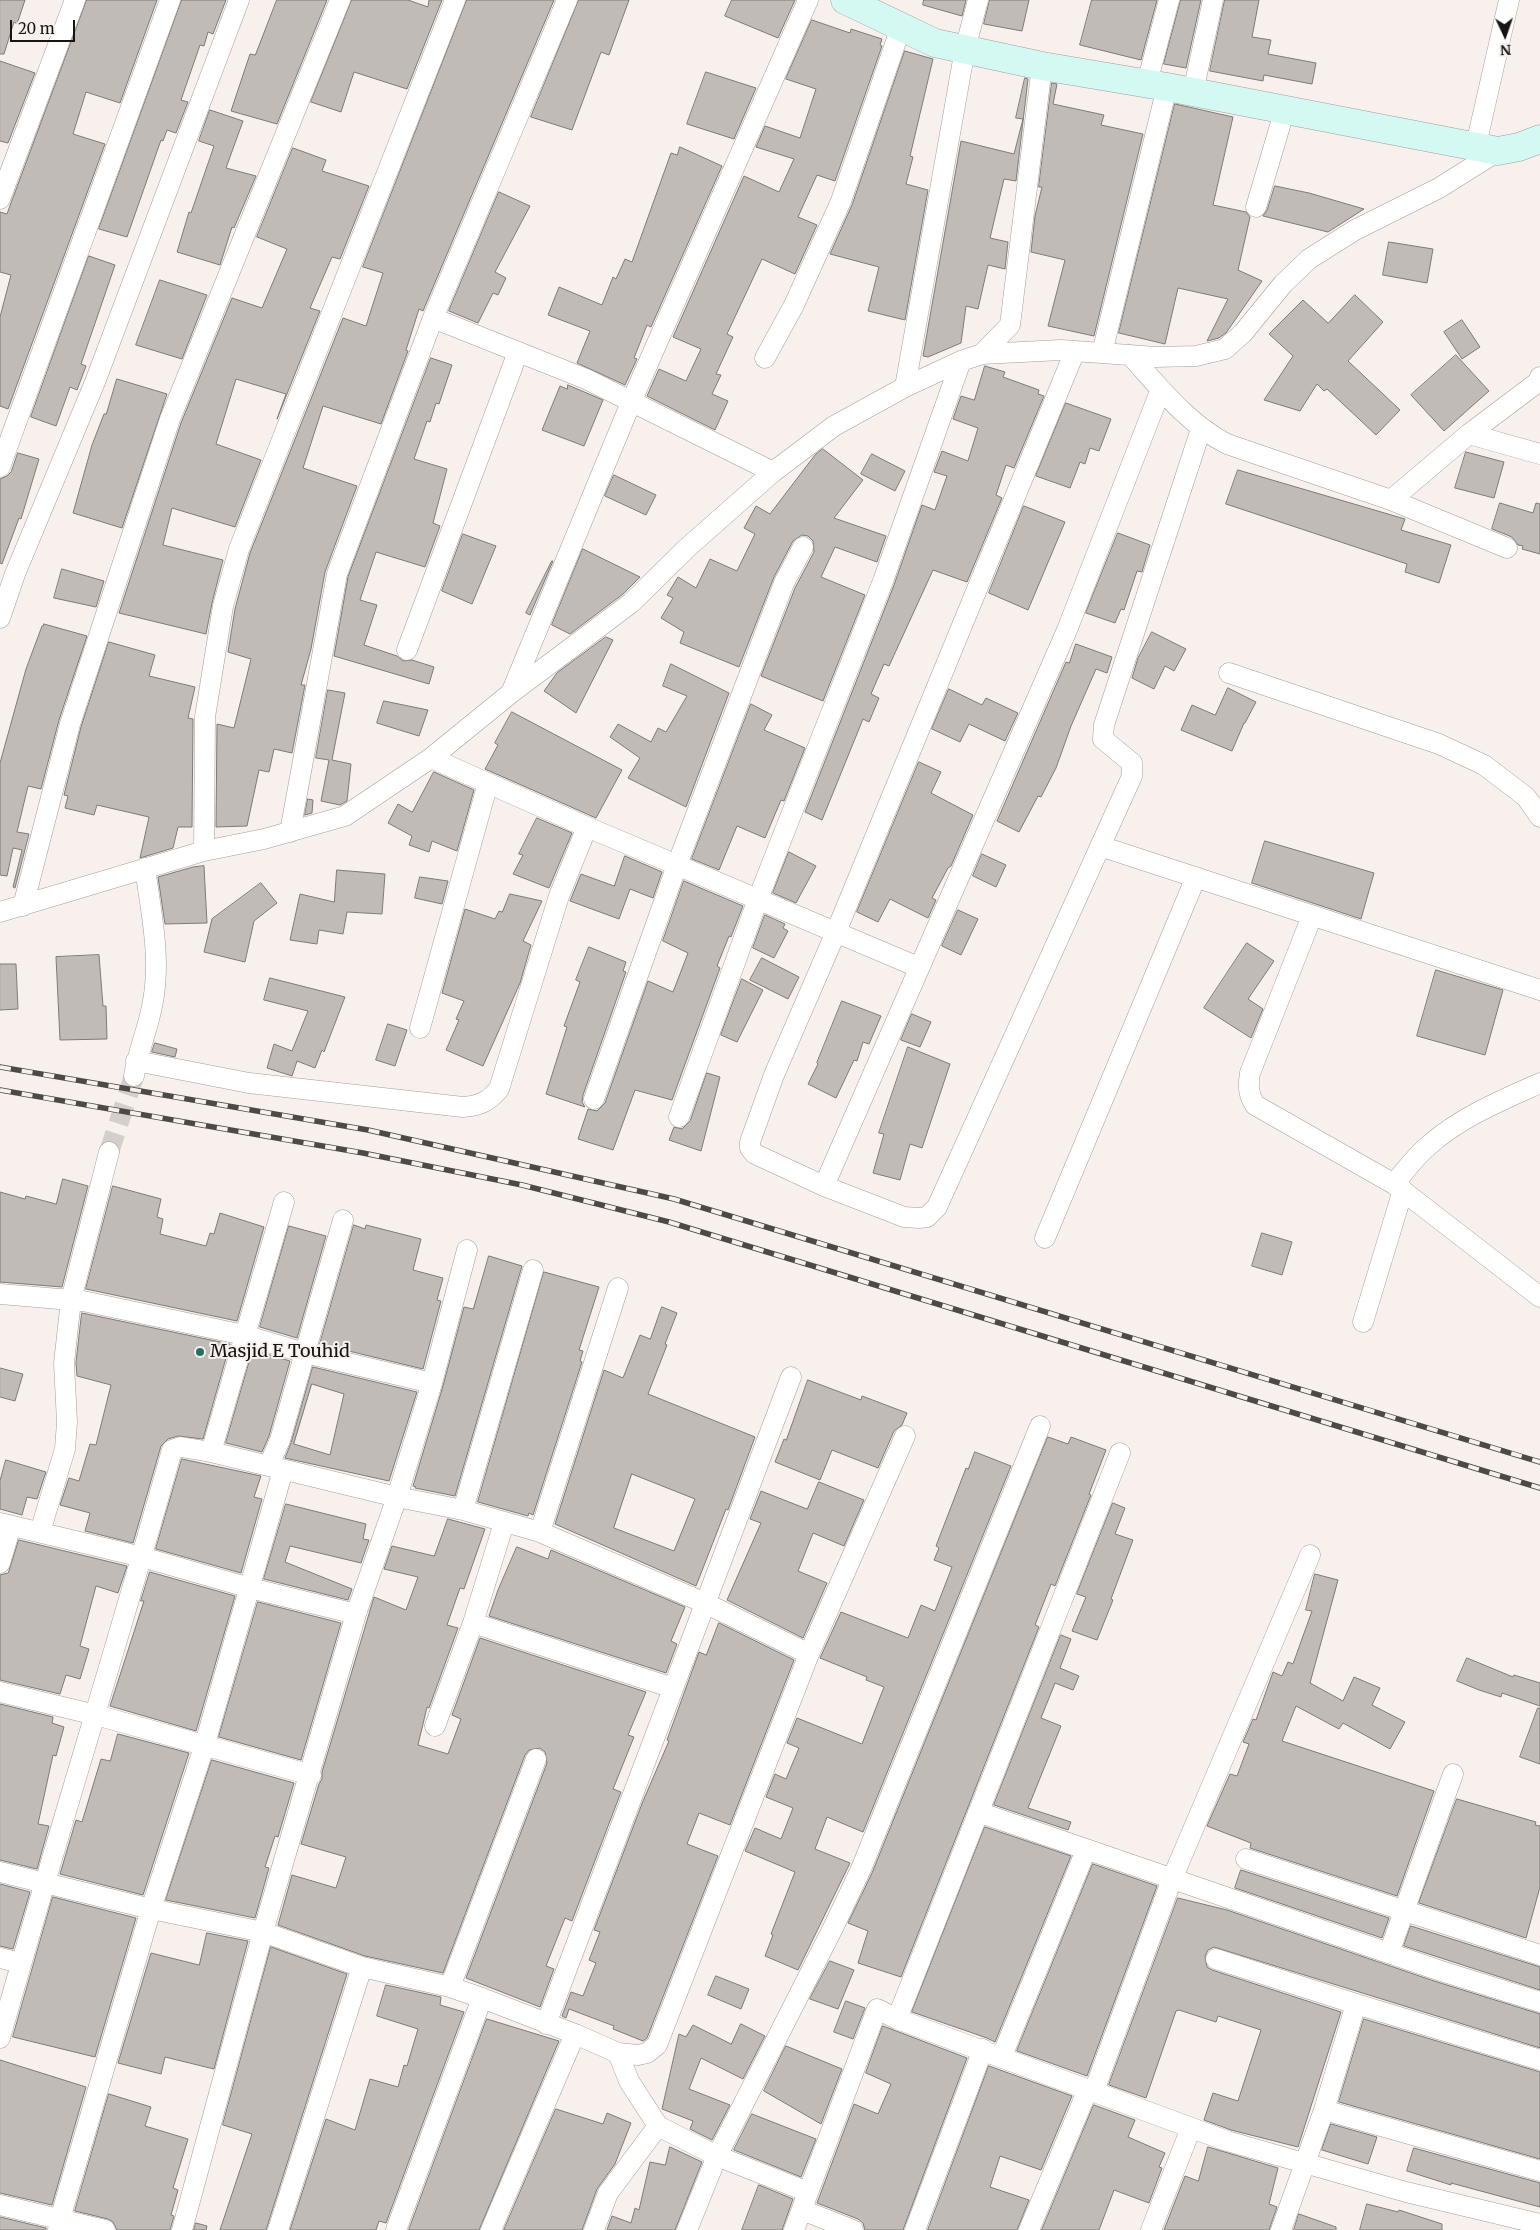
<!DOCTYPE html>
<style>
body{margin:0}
#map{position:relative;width:1540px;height:2230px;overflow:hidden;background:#f7f0ed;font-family:Merriweather,serif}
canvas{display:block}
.north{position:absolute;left:1480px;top:10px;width:50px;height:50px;-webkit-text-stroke:4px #f7f0ed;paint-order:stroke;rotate:177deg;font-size:14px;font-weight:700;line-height:20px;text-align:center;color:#171514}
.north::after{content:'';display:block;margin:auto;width:18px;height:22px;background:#171514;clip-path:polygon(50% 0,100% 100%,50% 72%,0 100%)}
.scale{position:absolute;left:10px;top:20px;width:65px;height:22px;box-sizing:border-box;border:2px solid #171514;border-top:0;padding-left:6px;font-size:15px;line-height:18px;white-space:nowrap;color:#171514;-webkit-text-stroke:4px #f7f0ed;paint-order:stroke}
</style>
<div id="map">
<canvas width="1540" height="2230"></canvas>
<div class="north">N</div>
<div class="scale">20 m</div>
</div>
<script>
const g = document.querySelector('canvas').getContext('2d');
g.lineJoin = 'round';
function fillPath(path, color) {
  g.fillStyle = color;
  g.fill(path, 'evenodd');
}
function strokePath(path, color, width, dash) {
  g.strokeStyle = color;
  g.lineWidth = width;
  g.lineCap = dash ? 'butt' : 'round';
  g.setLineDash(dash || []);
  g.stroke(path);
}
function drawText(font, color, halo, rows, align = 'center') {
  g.font = font + ' Merriweather,serif';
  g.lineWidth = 4;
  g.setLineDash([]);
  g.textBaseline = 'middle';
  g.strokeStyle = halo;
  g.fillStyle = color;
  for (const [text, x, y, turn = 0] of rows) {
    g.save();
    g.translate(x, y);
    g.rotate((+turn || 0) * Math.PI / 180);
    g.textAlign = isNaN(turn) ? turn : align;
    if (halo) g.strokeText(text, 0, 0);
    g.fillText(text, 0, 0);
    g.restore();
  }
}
const building = new Path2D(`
 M0 0H25L17 24 14 22 4 54H0Z
 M87 0H157L120 103 86 92 73 134 105 144 8 409 0 406V317L11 275 0 272V212L7 214 11 203Z
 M182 0H226L213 34 208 32 204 46 200 45 181 100 188 102 176 133 167 130 163 141 161 140 127 237 99 229Z
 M277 0H327L277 124 231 111 250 54 255 55Z
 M352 0H408L428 7 429 0H442L407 89 354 72 341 112 311 102Z
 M467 0H554L423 311 419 309 406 350 408 351 381 424 323 406 303 468 357 486 325 572 311 649 301 685H305L292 753 274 749 269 772 259 770 247 826 216 827 217 724 234 728 251 659 228 652 235 609 250 553 343 318 366 326 383 273 363 267Z
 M579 0H629L609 55 601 52 572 130 531 117Z
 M732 0H795L778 38 725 16Z
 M924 0H966L962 16 923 5Z
 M990 0H1029L1022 31 984 24Z
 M1092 0H1157L1141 60 1080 45Z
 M1181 0H1201L1186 68 1164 64Z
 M1225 0H1259L1252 37 1271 40 1268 54 1316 63 1312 84 1264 75 1263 81 1210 71Z
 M812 20 850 33 851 29 882 39 880 45 882 46 835 181 817 175 798 217 817 225 795 274 762 259 727 334 733 337 716 374 721 375 712 394 728 401 715 430 647 396 659 369 686 381 701 349 673 337 744 176 779 192 794 159 756 147 765 126 800 138 816 89 786 79Z
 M905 51 933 59 910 156 913 157 906 184 928 190 905 320 868 311 879 267 830 254 852 205Z
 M0 61 35 73 8 143 0 141Z
 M706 72 756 88 734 139 687 124Z
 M1025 78 1028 79 1016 181 1004 179 990 238 1008 242 1005 269 988 265 978 309 966 306 961 343 928 357 923 356 961 141 1014 154 1023 119 1016 118Z
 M1052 83 1057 84 1053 104 1104 115 1101 125 1143 134 1094 336 1048 326 1065 260 1031 252 1035 216 1042 187H1039Z
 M1175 104 1233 117 1213 205 1246 212 1250 217 1238 270 1262 281 1226 333 1219 338 1207 341 1228 299 1178 288 1165 344 1119 333Z
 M210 110 243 121 226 168 256 176 234 228 232 227 220 265 177 252 189 212 191 213 214 146 199 141Z
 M680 147 722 166 651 327 647 325 634 358 637 359 625 385 577 363 590 331 548 315 559 287 602 305 613 277 616 279 625 259 632 262 671 153 677 155Z
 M293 148 326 160 322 171 369 186 340 259 332 257 310 308 320 311 277 419 286 394 236 379 216 444 261 460 235 527 172 508 163 545 223 560 212 603 206 634 119 613 181 423 232 298 262 308 287 249 257 237Z
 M1275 186 1309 193 1364 209 1328 232 1263 216 1267 210Z
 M499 192 530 206 495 272 506 278 498 295 493 293 478 323 449 311Z
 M1389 242 1433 249 1427 283 1383 275Z
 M89 256 115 265 81 364 86 366 77 390 70 387 56 426 31 417Z
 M160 280 207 295 182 359 136 345Z
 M1355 295 1383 322 1348 361 1400 410 1376 435 1327 389 1324 391 1317 384 1300 411 1264 400 1293 356 1269 334 1303 300 1328 323Z
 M1462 320 1480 347 1462 359 1444 332Z
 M1456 355 1489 391 1444 431 1411 395Z
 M431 358 452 365 439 404 436 403 430 422 427 421 414 459 447 469 433 523 440 526 425 567 376 552 360 600 377 605 364 645 397 656 403 661 412 660 434 667 429 684 334 656 348 577Z
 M985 366 1005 372 1003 377 1039 390 1038 394 1044 396 1014 468 1006 465 996 495 1002 498 967 582 933 570 889 666 884 664 871 694 879 698 869 722 863 719 822 820 805 812 894 585 922 505 935 510 947 476 934 472 942 451 968 461 978 428 953 419 961 396 974 400Z
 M117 379 167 394 122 528 73 513 92 445 104 414H106Z
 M568 385 603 400 584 446 542 430 560 386 567 389Z
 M1066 403 1111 419 1099 451 1090 448 1085 464 1080 462 1070 488 1036 476Z
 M823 449 863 480 834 518 886 536 877 562 835 547 821 577 865 595 823 701 761 676 795 588 814 552 813 541 808 536 802 535 793 541 774 577 739 667 680 643 684 632 661 618 673 598 667 595 678 577 696 588 710 559 737 571 755 534 744 528 756 506 770 514 815 455Z
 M1466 452 1504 462 1494 498 1455 488Z
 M18 453 39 459 21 519 19 518 2 564 0 563V479L7 476 11 472Z
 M872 454 905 471 895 491 861 474Z
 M1238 470 1405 519 1401 530 1451 545 1439 583 1405 572 1407 564 1226 504Z
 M614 475 656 495 646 515 605 496Z
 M1500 503 1533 513 1536 503 1540 504V554L1522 549 1523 546 1518 545 1512 537 1492 529Z
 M1024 506 1065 522 1028 610 989 593Z
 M1118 533 1150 545 1142 572 1137 571 1124 610 1121 609 1115 623 1086 613Z
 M463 534 496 546 472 604 442 591Z
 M583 549 640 577 623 594 570 634 552 625Z
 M552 561H553L530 615 526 613Z
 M62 569 104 581 96 607 54 598Z
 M44 624 87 636 59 720 41 789 28 786 17 832 29 834 15 888 13 887 22 850 13 848 7 876 0 875V763L26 669 42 626H43Z
 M1152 632 1186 649 1174 671 1165 666 1154 689 1132 678 1138 658Z
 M606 637 613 640 576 713 544 691 557 673Z
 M109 642 155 655 149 676 195 687 188 718 193 719 192 827H178L173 848 140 858 149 817 97 805 94 815 65 808 68 796 64 795 81 727Z
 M1076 644 1112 657 1107 673 1096 669 1071 726 1056 768 1041 797 1038 796 1019 832 997 821 1066 662 1069 663Z
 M671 664 729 693 686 807 628 778 640 758 610 737 618 724 651 742 658 728 666 732 687 696 663 686Z
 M1228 688 1256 702 1245 723H1244L1232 751 1181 730 1192 705 1215 715Z
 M949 689 982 705 986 698 1018 713 1005 741 969 724 960 742 932 729Z
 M328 690 345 693 332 760 351 764 347 801 340 805 321 801 329 760 316 758Z
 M384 701 428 710 419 736 377 723Z
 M751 704 772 715 764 730 805 748 784 801 781 800 765 838 737 826 719 870 692 859Z
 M512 712 622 770 596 818 485 769 498 745 495 743Z
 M919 762 941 772 931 793 973 815 951 866 948 868 932 898 936 900 928 918 890 899 878 922 857 912Z
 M434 772 474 790 457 851 432 841 429 852 409 845 412 836 388 823 398 804 412 812Z
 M308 799 313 800 312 813 305 815Z
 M537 818 572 833 549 888 513 874 523 855 519 854Z
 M1265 841 1374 873 1361 919 1252 883Z
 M789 852 816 866 796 903 773 893Z
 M982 854 1006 865 996 887 973 876Z
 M625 856 662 872 653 898 630 889 619 919 570 901 581 874 614 886Z
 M204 866 207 923 165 924 158 877 193 867Z
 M337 870 385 874 382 914 347 912 343 934 319 930 317 944 290 940 300 894 334 902Z
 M420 877 448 881 442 904 415 898Z
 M684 881 743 906 731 937 729 936 717 966 720 968 672 1100 635 1090 613 1150 578 1139 588 1109 597 1111 605 1103 648 981 673 992 688 953 663 941Z
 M261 883 277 903 254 921 245 962 204 952 212 919Z
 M510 894 542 901 523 941 531 945 520 983 483 1066 446 1050 459 1020 456 1019 464 1001 442 993 465 909 495 919 499 911 502 912Z
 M958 910 978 919 961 955 942 946Z
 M765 915 785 924 783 928 788 931 774 958 753 948Z
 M1247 943 1274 961 1248 999 1263 1009 1251 1038 1204 1008Z
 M589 947 626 962 623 971 626 972 583 1095 582 1102 585 1107 546 1094 567 1027 564 1026 580 982 576 980Z
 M99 955 103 1006H106L107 1039 60 1040 56 957Z
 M762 958 799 977 788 999 750 980Z
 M0 964H16L18 1009 0 1010Z
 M1436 970 1503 990 1485 1055 1417 1036Z
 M270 978 345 997 324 1052 322 1050 315 1068 297 1061 292 1076 267 1068 274 1044 292 1051 308 1011 264 1000Z
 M742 979 763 990 737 1042 721 1035Z
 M842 1001 881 1016 869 1044 863 1042 857 1061 854 1060 836 1098 808 1084 818 1064 817 1063Z
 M912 1014 931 1022 920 1047 901 1040Z
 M388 1024 407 1030 395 1066 376 1060Z
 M155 1043 177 1049 175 1057 152 1052Z
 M908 1047 950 1064 922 1148 910 1144 900 1180 873 1173 884 1134 879 1133Z
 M707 1073 720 1077 701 1151 669 1140 674 1127 682 1129 690 1121Z
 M63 1179 88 1186 62 1287 0 1282V1192L25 1199 26 1196 56 1204Z
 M113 1186 161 1199 157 1217 163 1219 160 1234 206 1246 210 1233 214 1234 220 1213 264 1227 237 1321 86 1289Z
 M354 1225 365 1229 366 1225 421 1239 413 1270 443 1278 437 1300 441 1301 423 1369 320 1344Z
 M289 1226 326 1236 297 1338 260 1327Z
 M1262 1233 1292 1242 1282 1275 1252 1266Z
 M489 1256 522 1266 455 1496 415 1488 416 1487 413 1486 443 1386 464 1307 473 1309Z
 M544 1272 599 1287 579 1350 583 1351 580 1361 582 1362 533 1515 529 1513 528 1516 478 1502Z
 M662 1307 677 1313 665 1344 667 1345 648 1394 755 1437 728 1510 726 1509 696 1586 555 1524 604 1370 623 1378 640 1335 650 1339ZM632 1474 695 1499 674 1551 614 1528Z
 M82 1313 230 1344 203 1439 178 1436 168 1439 161 1446 133 1543 85 1531 90 1513 60 1505 69 1478 79 1481 90 1444 96 1445 111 1385 77 1376 76 1363Z
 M253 1350 290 1361 269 1436 262 1452 226 1443Z
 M313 1367 417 1392 389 1481 285 1458 291 1443ZM312 1384 344 1394 330 1455 294 1444Z
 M0 1368 23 1374 15 1401 0 1397Z
 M808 1380 861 1400 862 1396 907 1413 902 1425 894 1431 878 1468 832 1450 820 1480 775 1462 784 1439 786 1440Z
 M1048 1437 1068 1444 1071 1437 1106 1450 1089 1494 1091 1495 1055 1586 1051 1584 1035 1625 1039 1627 901 1977 858 1963 868 1931 848 1923 872 1873Z
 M975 1452 1011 1466 863 1832 827 1817 815 1849 850 1863 798 1970 765 1956 773 1935 771 1934 795 1872 745 1851 755 1828 781 1839 793 1808 766 1797 775 1774 786 1779 799 1748 787 1743 797 1718 862 1744 884 1687 866 1680 867 1677 820 1658 841 1612 908 1638 921 1605 935 1611 952 1567 934 1560 939 1548 936 1546 966 1468 968 1469Z
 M182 1459 261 1476 254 1497 262 1499 241 1573 156 1549Z
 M6 1460 46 1472 37 1499 27 1497 22 1515 0 1509V1481Z
 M819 1482 864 1500 844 1546 813 1533 798 1571 827 1583 803 1638 727 1600 761 1523 750 1519 761 1491 807 1509Z
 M1113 1503 1125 1508 1115 1534 1133 1540 1111 1599 1113 1600 1097 1640 1072 1631 1086 1597 1077 1594Z
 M286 1504 366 1524 363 1539 369 1540 361 1563 290 1546 285 1562 352 1589 348 1600 264 1579Z
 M448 1519 485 1529 464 1589 460 1588 447 1625 458 1628 429 1708 427 1707 418 1745 448 1754 461 1719 452 1715 480 1638 646 1692 628 1735 634 1737 613 1789 621 1792 572 1921 565 1918 546 1966 554 1969 540 2007 466 1978 547 1763 545 1752 540 1748 529 1750 525 1755 443 1973 365 1956 278 1925 292 1875 336 1888 346 1857 301 1844 319 1784 322 1779V1772L374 1597 406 1610 418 1577 384 1569 392 1546 434 1556Z
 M19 1540 127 1566 118 1593 96 1586 80 1646 89 1649 80 1679 66 1675 60 1694 0 1680V1575L8 1573Z
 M517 1547 548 1559 551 1550 685 1607 671 1641 677 1644 666 1673 489 1616 498 1590Z
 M150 1572 235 1596 196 1731 110 1706 144 1601H141Z
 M1315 1574 1338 1580 1310 1683 1343 1701 1354 1677 1380 1688 1372 1705 1405 1722 1390 1749 1343 1723 1339 1729 1296 1706 1282 1741 1434 1791 1397 1896 1250 1848 1251 1843 1207 1826 1230 1774 1237 1776 1249 1744 1243 1742 1253 1719 1256 1720 1273 1672 1282 1676 1288 1662 1293 1664 1312 1611 1306 1610Z
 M258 1602 341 1623 301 1760 219 1737Z
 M719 1623 794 1660 730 1825 699 1813 687 1844 718 1856 647 2038 643 2041 613 2029 614 2026 569 2009 566 2018 562 2016 571 1992 583 1996 596 1963 589 1960 600 1932 594 1930 643 1801 669 1741 667 1740 699 1652 706 1655Z
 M1061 1635 1071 1639 1060 1668 1079 1676 1073 1690 1055 1683 1041 1718 1061 1726 1028 1808 1071 1822 1068 1830 994 1805Z
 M1467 1658 1513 1677 1514 1675 1540 1683V1706L1502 1693 1501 1697 1479 1690 1457 1681Z
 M0 1704 53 1717 52 1723 64 1727 56 1756 53 1755 38 1824 49 1826 37 1869 0 1860Z
 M1538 1708H1540V1764L1520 1757Z
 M118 1734 189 1753 143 1895 60 1874 76 1820 82 1822 101 1759 110 1761Z
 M212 1760 294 1783 278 1837 275 1836 265 1867 269 1868 255 1918 166 1900Z
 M1457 1799 1536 1822 1535 1825 1540 1826V1887L1526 1938 1419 1903Z
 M985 1827 1071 1856 995 2042 987 2038 912 2012Z
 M1093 1864 1157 1886 1087 2076 1017 2051Z
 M1241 1870 1389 1918 1382 1938 1235 1888Z
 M0 1884 30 1892 13 1949 0 1946Z
 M53 1897 136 1918 95 2057 13 2037Z
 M1178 1898 1227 1910 1434 1981 1540 2014V2048L1214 1947 1208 1950 1205 1956 1207 1967 1212 1970 1341 2012 1298 2147 1231 2130 1204 2120 1213 2093 1238 2101 1261 2030 1218 2016 1216 2022 1179 2010 1176 2011 1146 2098 1109 2085Z
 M1411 1926 1540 1967V1990L1404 1946Z
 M207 1933 248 1941 214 2069 165 2057 161 2074 118 2063 151 1953 199 1965Z
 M271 1947 347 1974 266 2230H220L252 2134 223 2125Z
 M830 1961 854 1970 838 2009 810 1999Z
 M716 1976 749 1989 741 2009 708 1995Z
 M386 1985 441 1997 440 2005 464 2012 386 2223 379 2221 376 2230H290L326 2119 355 2130 370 2079 398 2087 404 2065 407 2066 418 2029 377 2016Z
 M846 2001 865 2008 853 2039 834 2032Z
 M487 2019 559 2041 479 2230H409Z
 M1364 2019 1540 2072V2159L1339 2102Z
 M741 2024 765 2036 743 2079 701 2058 689 2089 730 2105 712 2140 690 2129 693 2121 662 2109 679 2034 686 2037 693 2025 731 2044Z
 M883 2026 967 2058 903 2230H865L863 2223 858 2219 817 2203 854 2104 878 2114 891 2084 866 2073Z
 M786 2046 842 2069 821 2124 764 2091Z
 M0 2060 86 2087 52 2205 0 2193Z
 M989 2066 1072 2096 1041 2170 1000 2156 990 2187 1029 2200 1017 2230H928Z
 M109 2094 151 2107 145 2126 188 2139 173 2188 178 2190 171 2215 174 2216 170 2230H117L113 2222 108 2219 75 2211Z
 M1094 2105 1135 2120 1128 2137 1165 2153 1159 2167 1162 2168 1149 2203 1114 2190 1099 2230H1042Z
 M556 2109 603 2124 607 2113 631 2123 615 2164 597 2189 582 2230H504Z
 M752 2114 816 2139 801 2177 734 2150Z
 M1331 2124 1377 2137 1368 2164 1322 2150Z
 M670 2147 702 2162 675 2230H607L612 2216 631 2223 635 2208 639 2210 650 2162 665 2165Z
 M1208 2147 1278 2168 1269 2204 1277 2207 1269 2230H1164L1185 2176 1198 2181Z
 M1414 2148 1540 2183V2207L1451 2183V2185L1407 2171Z
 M759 2185 793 2199 782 2230H742Z
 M1367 2204 1398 2212 1399 2210 1442 2224V2230H1360Z
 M1299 2214 1336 2227V2230H1294Z
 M0 2217 46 2228V2230H0Z
 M196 2223 207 2226 206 2230H194Z`);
fillPath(building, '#c1bbb8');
strokePath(building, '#807a77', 1);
strokePath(new Path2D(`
 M109 1152 134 1076`), '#d5cfcc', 20, [20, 10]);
const street = new Path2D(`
 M1147 83 1169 0
 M1193 92 1213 0
 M1476 145 1509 0
 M0 199 75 0
 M1256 207 1285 109
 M433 318 586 379 773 472
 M1075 351 836 932 774 1075 750 1142V1148L755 1154 824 1186 904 1217 919 1218 927 1217 937 1207 1132 776V763L1103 739 1104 725 1201 429
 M1102 353 1167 87
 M982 354 1010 325 1042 66
 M1130 355C1160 388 1187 423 1227 444L1391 500 1469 434 1540 454
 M765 358 794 305 841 201 901 27
 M905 387 965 49 978 0
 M1469 434 1538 382 1540 377
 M0 467 170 0
 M1391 500 1507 548
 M0 618 15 574 95 382 239 0
 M407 650 518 352
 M1229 673 1439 744 1484 765 1526 797 1540 817
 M511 693 632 400 808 0
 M431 758 587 827 918 967
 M290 832 337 574 433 318 567 0
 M1100 846 1540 990
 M204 851 205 717 223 606 239 549 455 0
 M23 906 70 724 170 419 340 0
 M0 912 204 851 264 839 345 816 431 758 511 693 631 603 687 548 773 472 834 426 905 387 961 361 982 354 1061 350 1156 357 1196 356 1225 349 1243 333 1283 284 1309 259 1355 230 1439 188 1498 151
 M1312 916 1250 1073C1248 1086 1248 1094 1255 1105L1394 1184 1540 1297
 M420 1028 488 783
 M136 1061 249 1083 463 1107C479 1106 488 1102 499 1089L559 896 587 827
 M134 1076C138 1050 149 1027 153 1001 161 957 151 912 145 868
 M594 1099 677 865 784 583 803 547
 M679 1117 758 899 883 581 961 361
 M1394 1184C1405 1171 1415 1157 1428 1146 1461 1117 1500 1101 1540 1083
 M824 1186 1067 630 1161 389
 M1045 1238 1196 877
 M0 1294 83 1301 244 1335 305 1353 432 1383
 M1363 1322 1403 1190
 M211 1452 284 1202
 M269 1465 280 1440 343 1220
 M463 1510 533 1270
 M0 1523 142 1557 250 1588 356 1614
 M40 1532 65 1449 67 1422 64 1363 71 1300 109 1152
 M540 1532 618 1288
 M0 1563 11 1526
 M473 1623 673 1688
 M0 1692 96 1715 311 1775
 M435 1726 473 1623 504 1523
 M978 1812 1438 1970 1540 2002
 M1246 1859 1540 1955
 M0 1872 151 1909 263 1932 362 1967 450 1987 482 1998 575 2034 618 2053 638 2055 647 2053 657 2045 809 1654 905 1436
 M1389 1953 1453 1774
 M0 1958 21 1963
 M1216 1959 1356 2004 1540 2060
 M450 1987 536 1759
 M897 2019 1120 1453
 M546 2024 791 1377
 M0 2038C55 1842 117 1647 172 1450L181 1447 211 1452 397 1497 463 1510 540 1532 705 1603 809 1654
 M618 2053 629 2081 658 2126
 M1002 2056 1086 1850
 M1094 2091 1172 1879 1310 1555
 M1324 2110 1540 2171
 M0 2205 105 2230
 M802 2210 853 2230
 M58 2230 60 2219 151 1909 204 1747 283 1470
 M182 2230 263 1932 356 1614 397 1497 432 1383 467 1250
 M278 2230 362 1967
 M396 2230 482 1998
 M491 2230 575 2034
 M594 2230 608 2193 658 2126 717 2156 808 2192
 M687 2230 717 2156 834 1926 861 1869 1040 1426
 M794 2230 877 2009 897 2019 1227 2141 1406 2192 1540 2224
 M915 2230 983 2049
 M1029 2230 1088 2089
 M1151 2230 1191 2128
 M1281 2230 1324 2110 1356 2004`);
const secondary = new Path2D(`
 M845 0 935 43 1042 66 1167 87 1498 151 1519 147 1540 139`);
strokePath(street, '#a49e9b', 21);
strokePath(secondary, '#a49e9b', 29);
strokePath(street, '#fff', 20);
strokePath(secondary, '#d4f8f2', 28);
const rail = new Path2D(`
 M0 1067 368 1130 674 1199 1540 1462
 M0 1090 363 1153 522 1185 669 1222 1540 1488`);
strokePath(rail, '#4c4947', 5.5);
strokePath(rail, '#f7f0ed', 4, [11]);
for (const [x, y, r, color] of [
 [200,1352,5,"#276d61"]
]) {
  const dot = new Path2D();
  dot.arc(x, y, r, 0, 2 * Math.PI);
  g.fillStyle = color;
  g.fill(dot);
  strokePath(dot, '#f7f0ed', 2);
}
drawText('18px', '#171514', '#f7f0ed', [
 ["Masjid E Touhid",210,1352]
], 'left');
</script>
